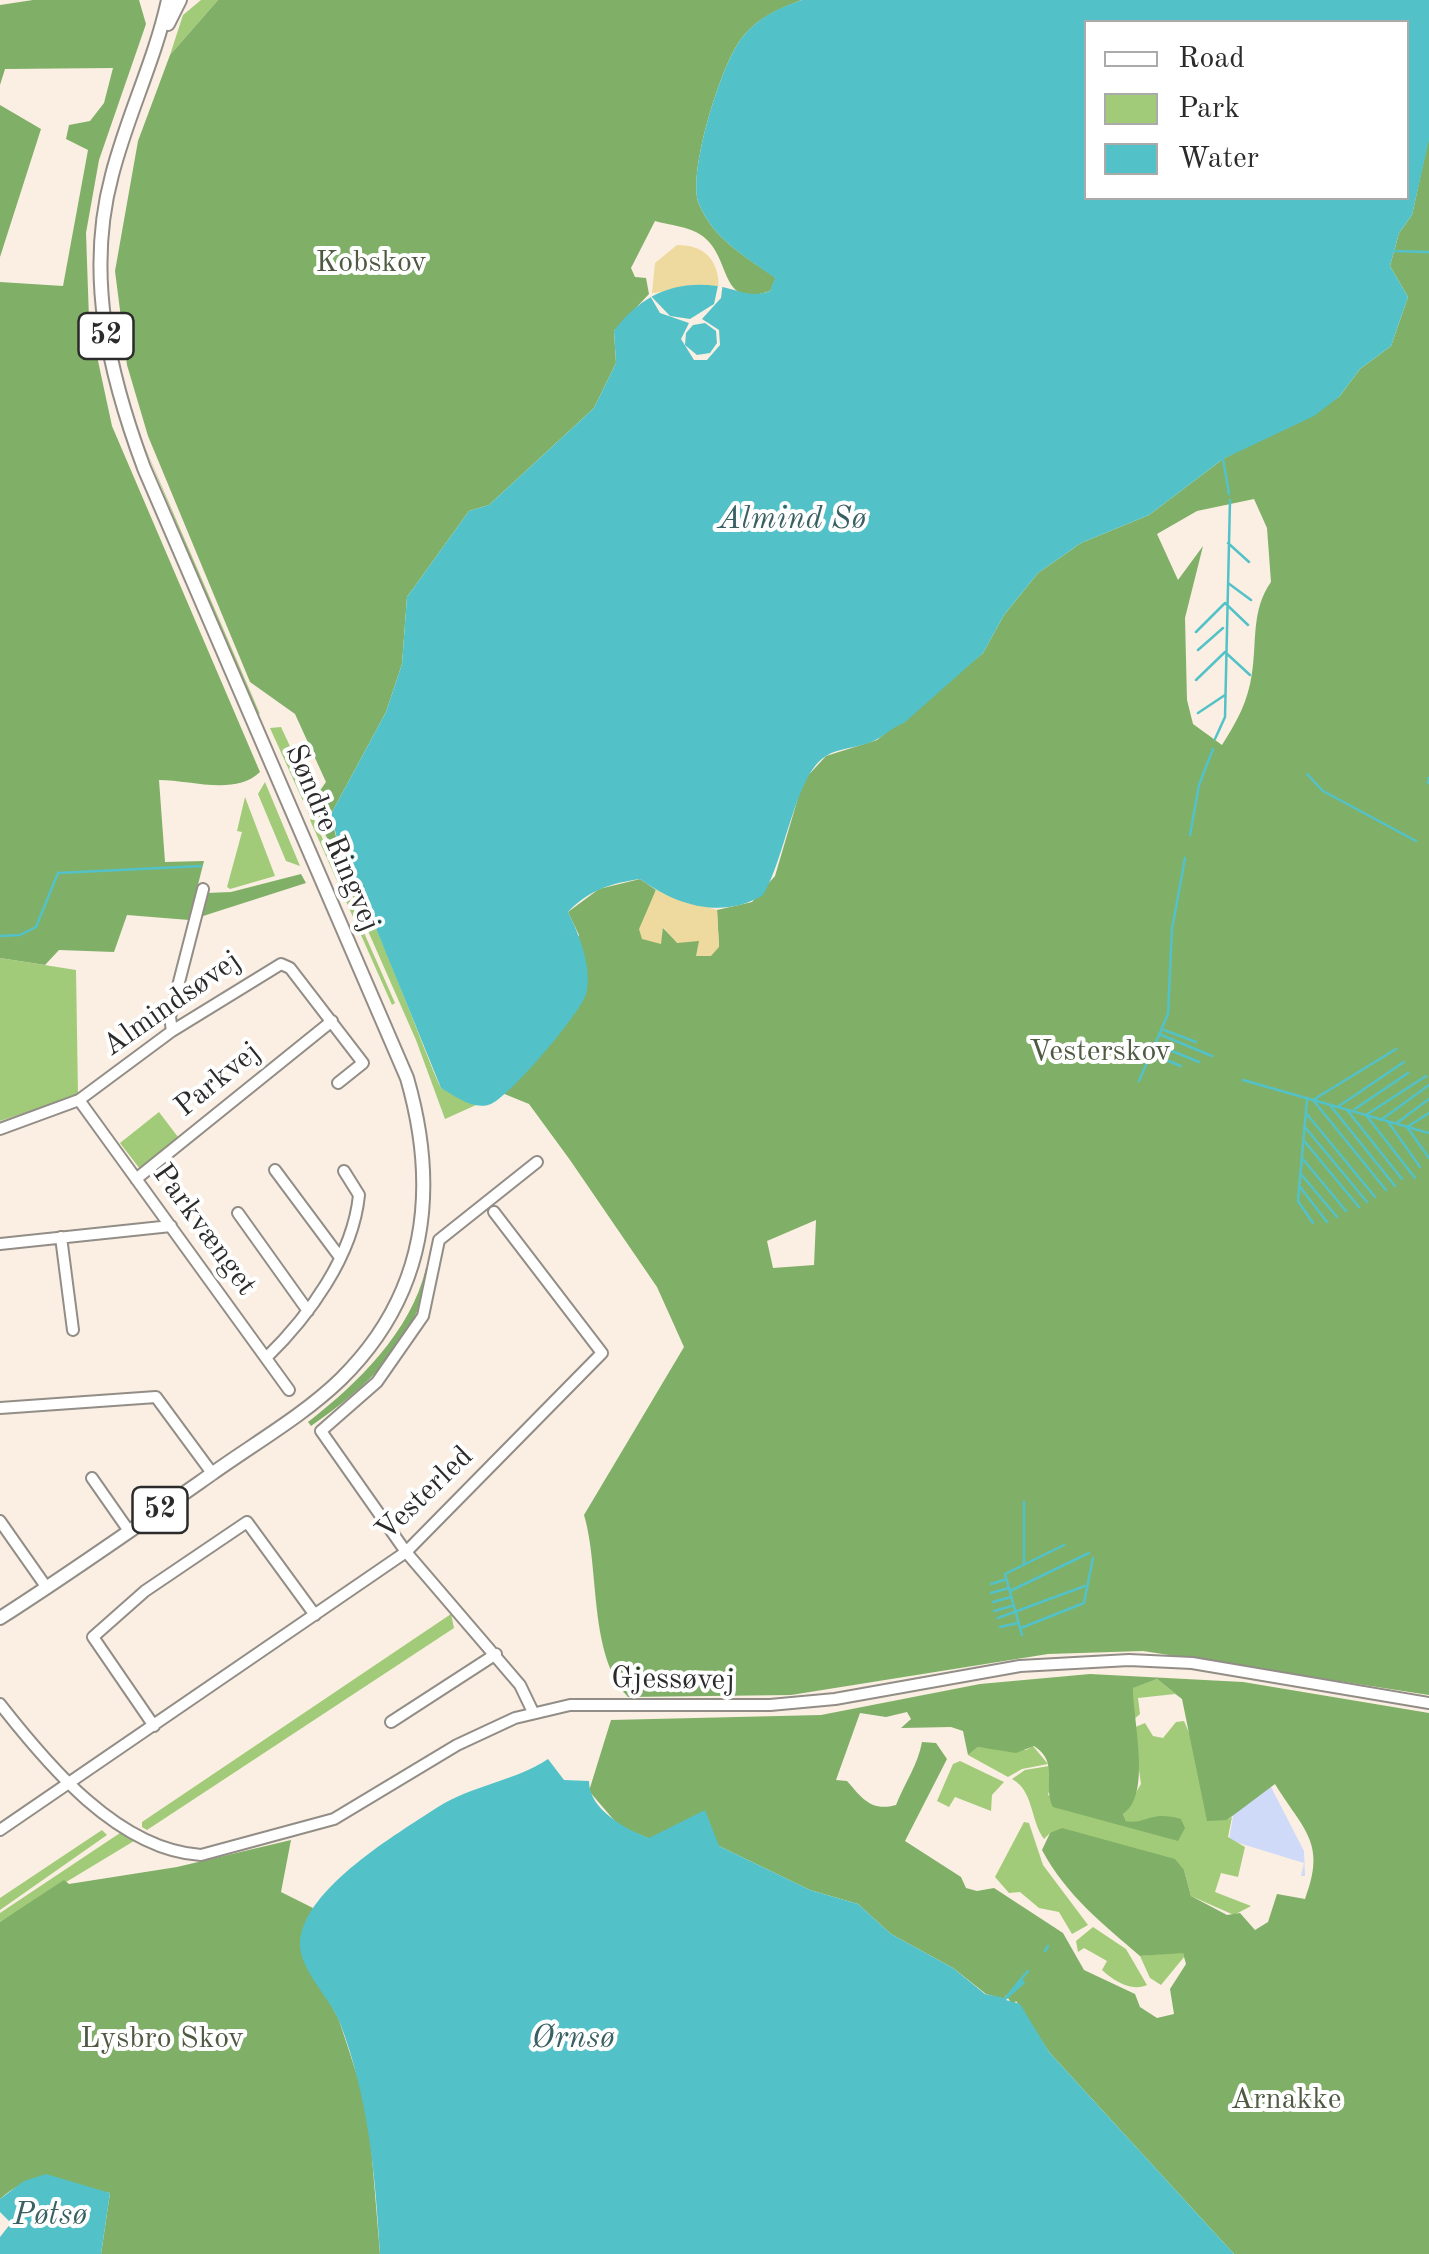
<!DOCTYPE html>
<meta charset="utf-8">
<style>
body{margin:0}
#map{position:relative;width:1429px;height:2254px;overflow:hidden;background:#faefe2;font-family:"Old Standard TT",serif}
canvas{display:block}
.legend{position:absolute;left:1084px;top:20px;width:325px;height:180px;box-sizing:border-box;background:#fff;border:2px solid #aaa;margin:0;padding:12px 18px;list-style:none;font-size:30px;color:#2b2b2b}
.legend li{display:flex;align-items:center;gap:20px;height:50px}
.legend b{width:50px;border:2px solid #aaa}
</style>
<div id="map">
<canvas width="1429" height="2254"></canvas>
<ul class="legend">
<li><b style="height:12px;background:#fff"></b>Road</li>
<li><b style="height:28px;background:#a1cb78"></b>Park</li>
<li><b style="height:28px;background:#53c2c8"></b>Water</li>
</ul>
</div>
<script>
const g = document.querySelector('canvas').getContext('2d');
g.lineJoin = 'round';
function fillPath(path, color) {
  g.fillStyle = color;
  g.fill(path, 'evenodd');
}
function strokePath(path, color, width, dash) {
  g.strokeStyle = color;
  g.lineWidth = width;
  g.lineCap = dash ? 'butt' : 'round';
  g.setLineDash(dash || []);
  g.stroke(path);
}
function drawText(font, color, halo, rows, align = 'center') {
  g.font = font + ' "Old Standard TT",serif';
  g.lineWidth = 8;
  g.setLineDash([]);
  g.textBaseline = 'middle';
  g.strokeStyle = halo;
  g.fillStyle = color;
  for (const [text, x, y, turn = 0] of rows) {
    g.save();
    g.translate(x, y);
    g.rotate((+turn || 0) * Math.PI / 180);
    g.textAlign = isNaN(turn) ? turn : align;
    if (halo) g.strokeText(text, 0, 0);
    g.fillText(text, 0, 0);
    g.restore();
  }
}
fillPath(new Path2D(`
 M1216 1749 1271 1787 1304 1851 1305 1876H1301L1304 1863 1229 1840 1234 1810Z`), '#cfdaf9');
fillPath(new Path2D(`
 M201 0H218L170 55 183 15Z
 M141 438 260 714 255 712Z
 M281 727 309 787 303 801 270 728Z
 M265 782 300 866 286 861 258 794Z
 M245 797 275 876 230 889 227 887 242 832 237 831Z
 M313 817 395 1003 392 1005 310 820Z
 M328 840C354 854 422 1048 441 1088L476 1105 445 1119 416 1040Z
 M0 958 76 970 78 1095 0 1121Z
 M159 1112 178 1137 140 1169 120 1143Z
 M451 1614 454 1628 147 1830 142 1827V1822Z
 M1157 1679 1182 1699 1175 1694 1138 1698 1140 1714 1133 1720 1132 1688Z
 M1184 1721 1227 1820 1232 1817 1228 1837 1245 1847 1238 1877 1221 1873 1215 1892 1251 1906 1234 1915 1191 1896 1184 1870 1050 1833 1044 1839C1030 1820 1034 1791 1012 1779L1025 1770 1049 1766 1053 1777 1048 1795 1178 1841 1126 1821 1123 1814 1141 1784 1133 1728 1145 1723 1153 1736 1163 1738 1176 1722Z
 M1033 1746 1048 1764 1022 1769 1008 1777 968 1755 978 1747 1026 1750Z
 M960 1761 1004 1782 992 1795 991 1811 955 1797 949 1807 937 1801 953 1764Z
 M1024 1822 1029 1823 1043 1865 1088 1925 1072 1934 1059 1912 1039 1908 1020 1892 1009 1893 995 1877Z
 M102 1830 107 1835 0 1910V1898Z
 M123 1831 134 1841 0 1922V1913Z
 M1093 1927 1126 1949 1147 1985C1131 1992 1114 1981 1102 1970L1107 1961 1084 1948 1078 1952 1076 1941Z
 M1183 1952 1184 1957 1161 1985 1150 1978 1140 1956Z`), '#a1cb78');
fillPath(new Path2D(`
 M33 0H139L146 24 99 160 86 233 89 319 112 426 260 772C235 796 191 780 159 780L165 862 204 861 189 920 127 915 114 952 59 950 45 965 0 958V282L63 286 88 150 66 139 69 125 90 121 104 103 113 68 5 69 0 85V5Z
 M218 0H802C776 10 755 19 739 42 720 69 687 174 699 204 713 239 746 257 776 278L770 291C717 310 733 256 701 235 690 227 669 225 655 221L631 268 635 277 646 278 649 294 614 331 616 363 594 408 489 505 469 511 407 597 402 664 386 712 331 814 338 846 328 840 315 813 309 815 307 809 326 782 295 714 250 682 148 436 127 365 115 271 138 141 170 55Z
 M0 105 41 129 0 257Z
 M1429 137V1695L1143 1651 1048 1654 791 1695 628 1697C588 1654 600 1568 584 1515L684 1347 657 1287 570 1160 529 1104 502 1093 527 1071 579 935 568 912 599 889 640 879 656 890 640 929 662 927 677 942 699 940 719 947 717 910 752 902 775 876 803 781 826 756 877 740 983 653 1004 615 1038 573 1081 543 1149 515 1223 459 1339 397 1360 369 1391 346 1408 297 1390 266 1399 233 1412 215ZM1254 499 1267 528 1271 582C1251 610 1257 642 1252 673 1248 702 1237 721 1222 745L1193 724 1187 700 1185 618 1203 546 1178 580 1157 534 1197 511ZM816 1220 814 1265 773 1268 767 1241Z
 M301 874 306 883 200 917 206 893 231 892Z
 M426 1268 430 1269C415 1345 368 1386 311 1426L308 1422C357 1384 411 1332 426 1268Z
 M1090 1674 1243 1682 1429 1713V2254H1234L1049 2052 1016 2001 1013 2006 1006 1995 1004 1999 986 1994 953 1968 891 1934 858 1904 810 1890 719 1846 648 1838 619 1826 589 1791 611 1720 821 1715 980 1684ZM1157 1679 1182 1699 1207 1821 1227 1820 1275 1784C1303 1830 1327 1842 1305 1899L1277 1894 1268 1922 1255 1930 1240 1913 1227 1915 1191 1896 1184 1870 1175 1859 1062 1828 1050 1833 1042 1850C1066 1895 1103 1924 1140 1956L1183 1953 1186 1964 1170 1989 1174 2014 1157 2018 1140 2007 1135 1994 1084 1970 1063 1933 994 1888 977 1891 966 1888 961 1877 905 1841 947 1759 936 1743 922 1742C918 1765 905 1782 896 1805 871 1812 862 1798 847 1781L836 1780 860 1713 886 1717 907 1712 911 1719 901 1728 951 1727 963 1731 968 1755 978 1747 1016 1753 1034 1746C1060 1763 1042 1785 1053 1807L1178 1841 1185 1828 1181 1819C1149 1810 1147 1825 1126 1821L1123 1814C1152 1795 1133 1723 1133 1688Z
 M291 1840 281 1892 313 1908 300 1944 339 2020 368 2109 380 2254H101L110 2193C64 2185 43 2162 0 2199V1922L64 1880 69 1884 177 1867Z`), '#80af68');
fillPath(new Path2D(`
 M677 245C705 245 718 260 719 286L652 293 655 263Z
 M656 890 717 910 719 947 711 956H696L699 941 677 943 663 927 661 944 642 939 639 929Z`), '#eeda9e');
fillPath(new Path2D(`
 M802 0H1429V140L1412 215 1399 233 1390 266 1408 297 1391 346 1360 369 1339 397 1314 416 1223 459 1149 515 1081 543 1038 573 1004 615 983 653 904 723C890 728 884 737 871 742 857 748 838 748 826 756 795 774 785 860 763 895 722 920 676 905 640 879 612 883 588 890 568 912 579 934 593 969 586 994 580 1014 510 1096 491 1104 474 1111 455 1096 441 1088L358 884 342 859 331 814 386 712 402 664 407 597 469 511 489 505 594 408 616 363 614 331C640 296 673 280 717 286 738 289 749 299 770 291L775 278C746 257 713 239 699 204 687 174 720 69 739 42 755 19 776 9 802 0ZM1086 22H1406V198H1086Z
 M548 1759 564 1780 589 1781C589 1810 626 1829 649 1838L705 1810 719 1846 810 1890 858 1904 891 1934 953 1968 985 1994 1004 1998 1021 1977 1025 1983 1006 2000 1020 2004 1049 2052 1234 2254H380C375 2174 369 2099 340 2023 331 1999 298 1968 300 1942 304 1888 397 1834 438 1807 473 1785 515 1781 548 1759Z
 M46 2174 110 2193 101 2254H0V2237L11 2223 0 2212V2199L24 2181Z`), '#53c2c8');
fillPath(new Path2D(`
 M719 281 723 282 721 298 702 319 719 330 720 345 707 360H694L681 339 689 323 660 313 649 294 670 316 690 319 714 304ZM705 323 716 331 717 343 710 353 697 355 685 345 686 333 693 325Z`), '#faefe2');
strokePath(new Path2D(`
 M1392 251 1429 252
 M1223 459 1229 494
 M1228 543 1249 562
 M1228 583 1251 600
 M1196 632 1225 603 1248 625
 M1198 650 1223 628
 M1196 680 1225 652 1250 675
 M1198 713 1225 695
 M1215 739 1225 717 1230 500
 M1307 774 1323 791 1416 841
 M1428 783 1429 778
 M1190 835 1199 785 1213 749
 M0 936 20 935 36 927 58 873 201 866
 M1164 1030 1196 1042
 M1159 1034 1212 1056
 M1155 1044 1199 1062
 M1151 1054 1181 1066
 M1243 1080 1429 1133
 M1139 1081 1168 1014 1172 929 1185 858
 M1307 1100 1298 1201 1313 1223
 M1330 1105 1395 1186
 M1339 1106 1404 1062
 M1355 1109 1408 1073
 M1347 1110 1402 1179
 M1306 1113 1375 1197
 M1381 1120 1429 1085
 M1398 1122 1429 1099
 M1389 1123 1420 1167
 M1304 1126 1367 1202
 M1305 1142 1359 1207
 M1302 1158 1346 1211
 M1429 1158 1407 1127 1429 1113
 M1300 1173 1337 1217
 M1415 1178 1366 1115 1426 1076
 M1300 1187 1327 1222
 M1386 1190 1313 1100 1396 1049
 M1024 1565V1502
 M991 1584 1004 1580
 M1010 1591 1089 1553
 M991 1593 1009 1588
 M993 1602 1011 1597
 M994 1611 1012 1606
 M998 1618 1085 1586
 M1000 1627 1018 1623
 M1021 1628 1084 1603 1093 1558
 M1022 1635 1005 1574 1064 1545
 M1045 1951 1048 1946
 M1022 1978 1028 1971`), '#53c2c8', 2.5);
const minor = new Path2D(`
 M172 1031 170 1017 203 889
 M79 1100 289 1390
 M0 1129 79 1100 172 1031 281 964 290 968 363 1063 338 1083
 M275 1170 339 1256
 M136 1179 332 1021
 M238 1213 308 1311
 M61 1237 73 1330
 M0 1244 171 1226
 M266 1358C309 1316 353 1256 359 1195L344 1171
 M0 1408 156 1397 212 1473
 M92 1478 129 1531
 M0 1521 47 1588
 M0 1704C47 1764 118 1850 201 1855L334 1819 457 1745 515 1718 570 1705H770L835 1699 1020 1666 1129 1660 1192 1663 1429 1703
 M533 1712 520 1685 406 1552 321 1431 377 1382 423 1316 439 1240 537 1162
 M391 1722 496 1654
 M154 1726 93 1637 145 1591 247 1522 315 1615
 M0 1830 406 1552 602 1353 494 1212`);
const major = new Path2D(`
 M168 24 180 0
 M0 1618C72 1572 143 1522 213 1473 255 1443 304 1415 341 1379 427 1294 439 1189 407 1078L144 468C109 374 85 275 112 175 127 116 155 60 168 0`);
strokePath(minor, '#928d86', 14);
strokePath(major, '#928d86', 16);
strokePath(minor, '#fff', 10);
strokePath(major, '#fff', 12);
for (const [x, y, w] of [
 [106,336,55],
 [160,1510,55]
]) {
  const box = new Path2D();
  box.roundRect(x - w / 2, y - 23, w, 46, 8);
  g.fillStyle = '#fff';
  g.fill(box);
  strokePath(box, '#2b2b2b', 2.5);
}
drawText('bold 28px', '#2b2b2b', null, [
 ["52",106,336],
 ["52",160,1510]
]);
drawText('30px', '#4e5b42', '#fff', [
 ["Kobskov",371,263],
 ["Vesterskov",1100,1052],
 ["Lysbro Skov",162,2039],
 ["Arnakke",1286,2100]
]);
drawText('30px', '#2b2b2b', '#fff', [
 ["Søndre Ringvej",332,838,67],
 ["Almindsøvej",172,1004,-35],
 ["Parkvej",218,1080,-39],
 ["Parkvænget",204,1230,54],
 ["Vesterled",425,1494,-44],
 ["Gjessøvej",673,1680,1]
]);
drawText('italic 32px', '#396062', '#fff', [
 ["Almind Sø",792,520],
 ["Ørnsø",573,2039],
 ["Pøtsø",50,2216]
]);
</script>
